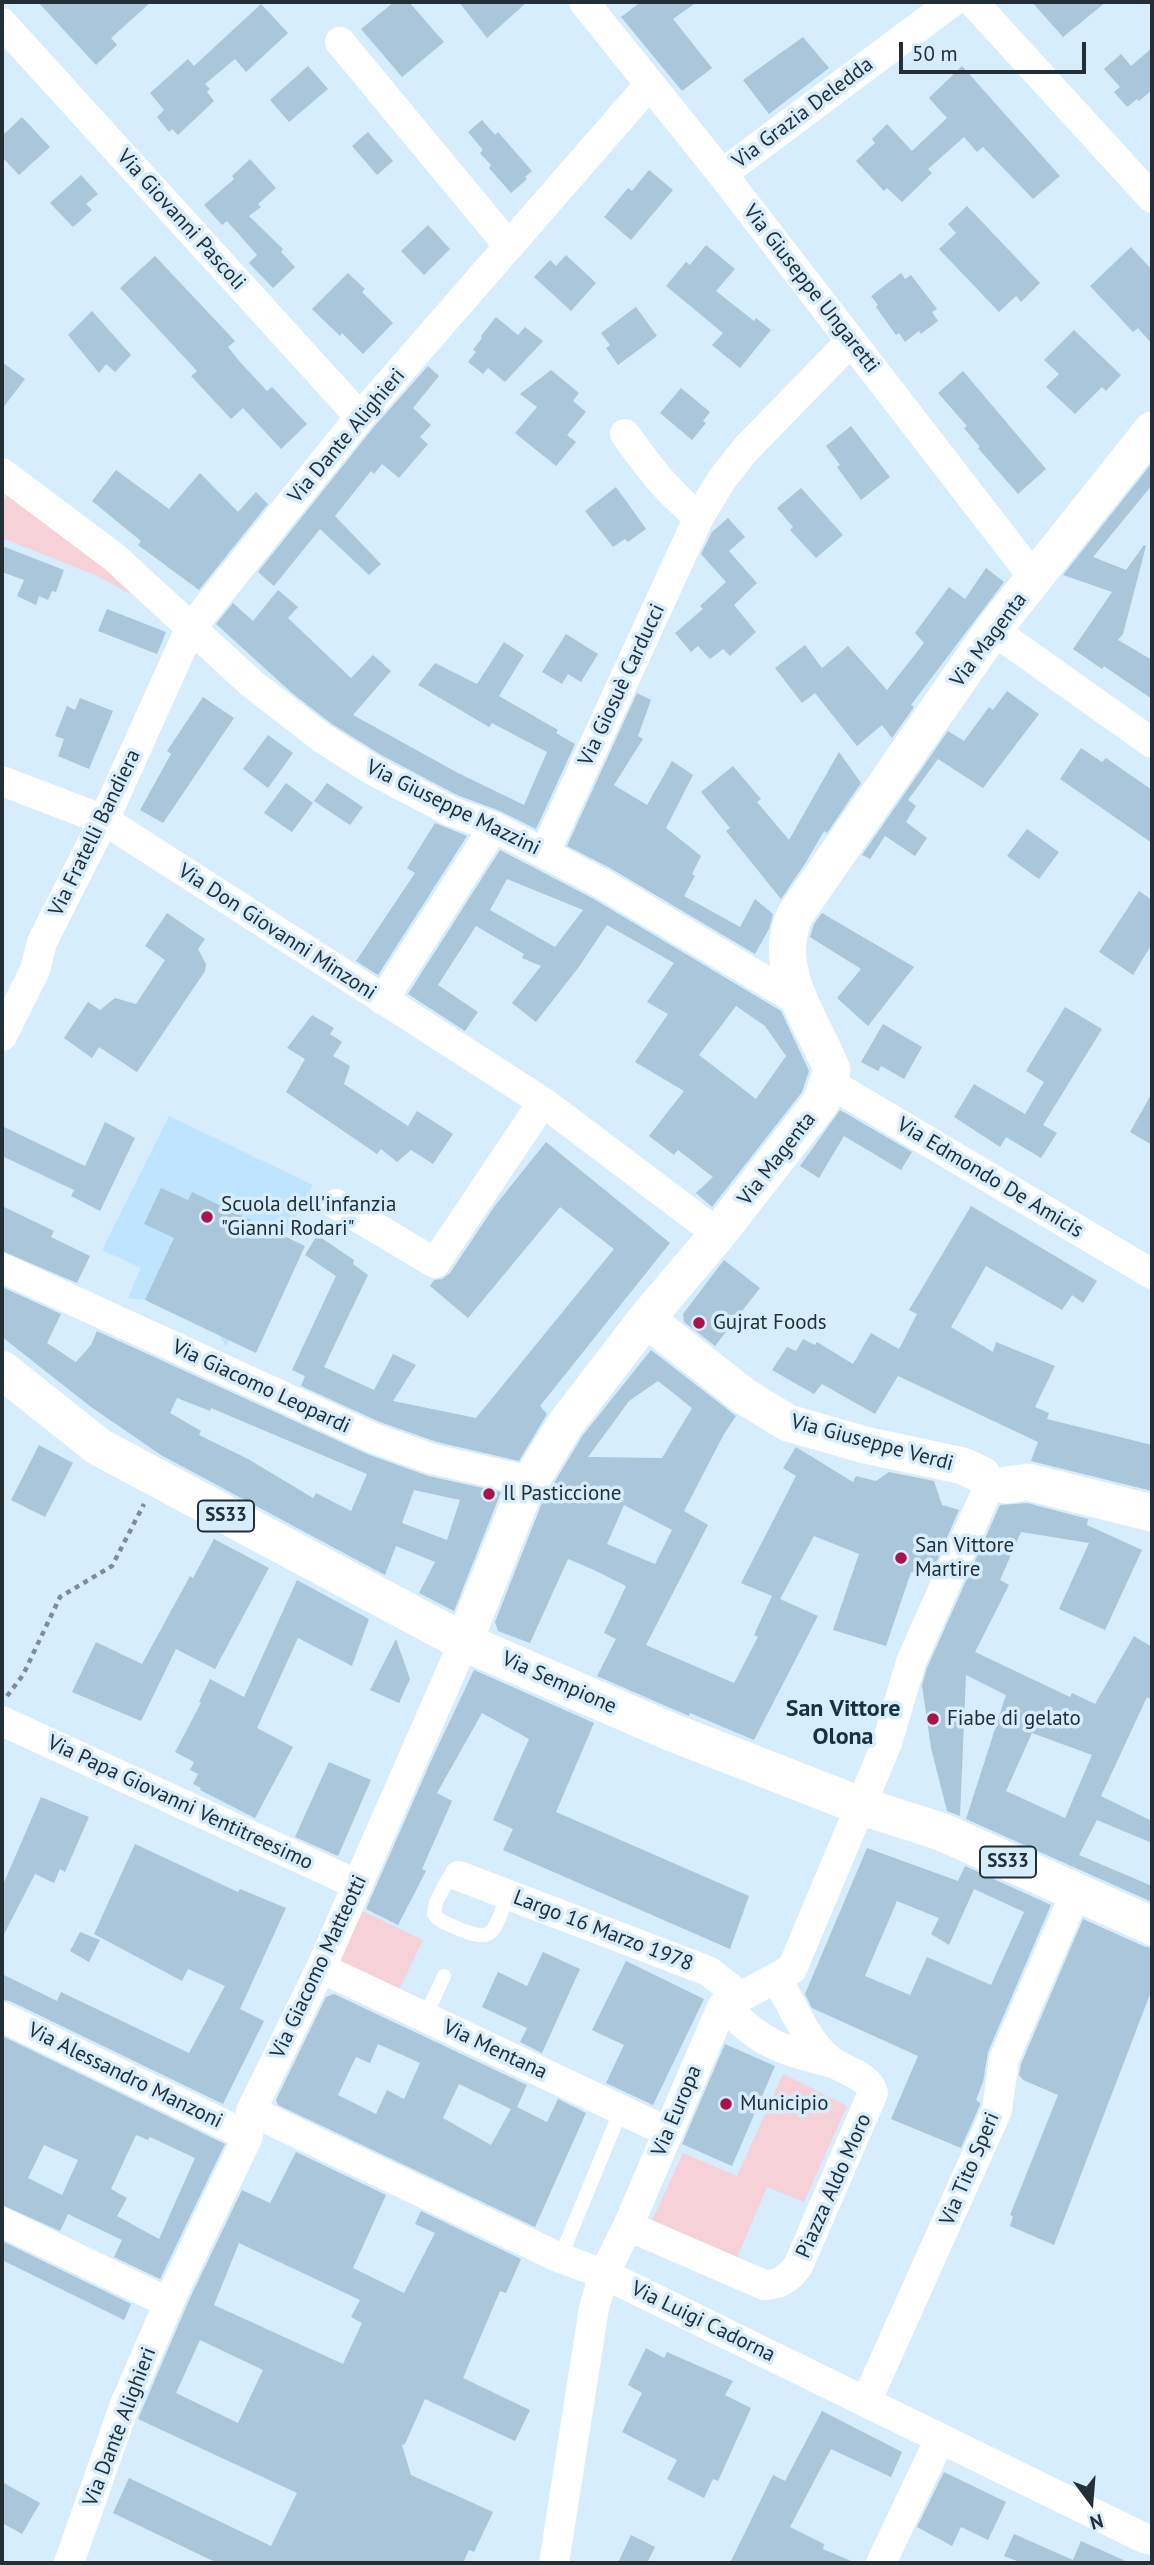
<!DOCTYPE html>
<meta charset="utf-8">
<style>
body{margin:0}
#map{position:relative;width:1154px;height:2565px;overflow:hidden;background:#d5edfd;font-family:"PT Sans",sans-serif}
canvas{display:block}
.frame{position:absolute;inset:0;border:4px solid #232f37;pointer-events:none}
.north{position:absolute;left:1056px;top:2467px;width:70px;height:70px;-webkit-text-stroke:5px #d5edfd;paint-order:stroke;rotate:164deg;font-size:19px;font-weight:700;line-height:28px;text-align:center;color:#232f37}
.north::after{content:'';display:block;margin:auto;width:24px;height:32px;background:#232f37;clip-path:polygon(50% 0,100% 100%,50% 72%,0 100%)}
.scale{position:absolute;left:899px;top:42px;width:187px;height:32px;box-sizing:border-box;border:4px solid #232f37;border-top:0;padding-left:9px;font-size:21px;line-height:24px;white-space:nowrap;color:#232f37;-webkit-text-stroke:5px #d5edfd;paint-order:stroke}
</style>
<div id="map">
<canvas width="1154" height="2565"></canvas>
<div class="frame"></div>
<div class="north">N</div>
<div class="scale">50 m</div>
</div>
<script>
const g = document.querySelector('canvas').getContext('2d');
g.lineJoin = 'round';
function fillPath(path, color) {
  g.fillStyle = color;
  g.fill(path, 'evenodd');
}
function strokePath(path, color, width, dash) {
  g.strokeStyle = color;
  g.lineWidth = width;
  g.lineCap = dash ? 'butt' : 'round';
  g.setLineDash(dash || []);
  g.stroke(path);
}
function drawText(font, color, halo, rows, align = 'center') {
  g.font = font + ' "PT Sans",sans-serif';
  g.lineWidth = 7;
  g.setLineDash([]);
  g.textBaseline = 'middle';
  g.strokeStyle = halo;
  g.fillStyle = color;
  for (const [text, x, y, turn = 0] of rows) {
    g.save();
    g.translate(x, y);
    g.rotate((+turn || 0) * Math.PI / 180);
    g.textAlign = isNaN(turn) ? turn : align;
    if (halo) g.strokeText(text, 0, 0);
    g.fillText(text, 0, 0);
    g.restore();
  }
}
fillPath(new Path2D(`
 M169 1116 313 1185 226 1347 220 1336 146 1300 128 1298 141 1268 102 1250Z`), '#bfe4fd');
fillPath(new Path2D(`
 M8 495 107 565 134 592 129 593 97 576 2 538V501Z
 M362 1911 423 1940 396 1996 337 1968Z
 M783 2074 847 2106 804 2202 767 2187 737 2258 652 2221 683 2153 737 2176Z`), '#f6d1d7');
fillPath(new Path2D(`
 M38 2H151L111 38 117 45 96 65Z
 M394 2H409L444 42 402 77 361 29Z
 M459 2H527L487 38Z
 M641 2H697L673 19 712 68 682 91 621 17Z
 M1032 2H1106L1063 37Z
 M261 4 288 33 246 72 235 59 205 84 210 89 207 92 214 101 178 135 172 129 169 132 157 117 164 110 150 93 188 59 194 66Z
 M803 37 829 68 769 114 743 80Z
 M1152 48V90L1139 101 1137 99 1127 107 1114 92 1120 87 1104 69 1121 54 1131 66Z
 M308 66 328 89 289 122 270 100Z
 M962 66 1060 176 1033 199 983 147 977 152 964 137 928 169 932 173 902 202 887 188 884 191 856 161 875 143 872 139 887 124 912 151 947 118 929 98Z
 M22 117 50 147 19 175 2 157V136Z
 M482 120 495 135 498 132 532 171 525 177 527 179 511 193 489 168 491 165 480 153 483 150 468 132Z
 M368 132 393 161 377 175 352 146Z
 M250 159 276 188 258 204 261 207 249 216 283 249 281 252 295 267 273 288 249 263 257 255 227 221 222 225 204 205 234 179 232 176Z
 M649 170 673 190 631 240 604 217 628 188 632 191Z
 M81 175 98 194 86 204 92 210 73 227 50 203Z
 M967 206 1040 283 1021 302 1016 296 999 312 939 249 956 233 948 224Z
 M428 225 450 249 424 275 401 251Z
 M706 245 735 269 716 291 754 321 756 318 771 330 740 368 712 345 723 333 666 286 686 262 690 265Z
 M1131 247 1152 270V344L1138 328 1133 332 1090 286Z
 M566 255 596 283 571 311 534 277 550 260 556 266Z
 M155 256 235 341 228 347 240 362 267 391 272 387 307 424 281 449 243 408 231 419 191 376 197 371 120 288Z
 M348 273 365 289 362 292 393 323 363 354 342 333 340 336 312 309Z
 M901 273 905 279 911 275 937 309 932 312 938 321 921 334 919 331 905 342 899 333 896 335 876 307 878 305 871 296Z
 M636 307 657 336 618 365 606 348 610 345 601 333Z
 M92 311 131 355 115 372 106 364 99 373 68 335Z
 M496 317 518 335 525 327 543 341 505 382 488 368 483 374 468 362 476 352 473 350 482 338 481 336Z
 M1074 330 1121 375 1106 391 1102 387 1075 414 1046 387 1059 374 1044 360Z
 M2 362 25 379 2 409Z
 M428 366 439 376 413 408 431 425 420 437 428 444 399 478 382 464 374 474 371 471 335 516 381 564 369 575 320 529 274 586 258 572 373 428Z
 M551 370 579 393 573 401 586 412 567 435 576 442 556 466 515 433 537 407 520 394Z
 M963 371 1046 469 1018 494 978 448 980 447 964 428 967 426 938 393Z
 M681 388 710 412 703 421 706 423 692 440 660 413Z
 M851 426 890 477 861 500 837 467 840 465 826 446Z
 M1152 463V485L1093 557 1126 570 1144 545 1146 546 1123 634 1118 640 1152 660V699L1104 666 1102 669 1073 649 1112 592 1063 575Z
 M116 470 169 509 200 473 238 512 256 492 268 504 199 590 138 545 141 541 92 501Z
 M616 487 646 529 628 542 625 539 613 547 585 511Z
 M801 488 843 535 816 558 790 530 793 527 777 508Z
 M728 518 745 537 729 551 757 583 734 605 756 632 730 656 723 649 710 659 698 646 691 652 675 633 703 609 700 606 726 582 701 554 712 532Z
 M2 546 64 570 56 592 52 591 48 600 39 596 36 605 17 596 24 580 2 572Z
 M986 568 1004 582 911 705 914 707 892 738 882 725 857 746 815 693 802 703 775 668 805 645 822 668 848 646 887 690 924 643 915 633 949 587 965 599Z
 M278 590 298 607 288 618 351 678 373 655 391 671 353 715 458 773 524 805 547 752 492 723 489 727 418 685 435 663 477 684 504 642 524 655 499 696 558 730 556 733 575 744 536 829 500 811 457 795 383 756 332 724 292 693 216 624 233 603 253 621Z
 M107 609 166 632 157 654 98 631Z
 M566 634 598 654 581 682 568 674 562 684 542 672Z
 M1007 691 1039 714 983 788 938 759 908 800 916 806 906 822 927 838 915 856 885 836 870 859 862 855 948 731 964 741 989 707 993 710Z
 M637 693 651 700 638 736 643 739 614 785 647 805 672 761 693 775 666 828 701 856 692 874 695 876 684 896 740 927 755 899 773 914 769 929 755 954 610 868 567 846Z
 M203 697 234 718 163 823 140 810 171 754 167 751Z
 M80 698 113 711 89 769 58 756 64 739 55 736 67 706 75 710Z
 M268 735 293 753 268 788 243 769Z
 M1081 748 1102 762 1106 758 1152 790V843L1060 779Z
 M839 752 861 783 827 833 824 831 806 862 781 899 726 831 730 828 701 792 733 766 761 799 757 802 789 840Z
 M286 783 313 803 292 832 264 813Z
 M327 783 363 807 350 825 314 801Z
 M435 823 467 836 378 975 356 961 415 873 407 868Z
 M1027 829 1059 852 1039 879 1007 856Z
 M500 850 592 898 781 1011 809 1071 802 1092 712 1207 696 1193 713 1177 678 1150 674 1155 649 1136 684 1091 635 1062 668 1014 647 1002 674 963 607 925 578 968 536 1022 512 1003 541 966 522 958 524 954 476 926 438 985 478 1012 465 1031 408 994ZM507 879 583 910 555 947 490 910ZM736 1006 765 1026 786 1056 756 1099 699 1055Z
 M1139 891 1152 900V944L1133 975 1099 952Z
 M167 913 205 939 198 949 206 964 205 971 137 1072 99 1047 92 1058 64 1038 88 1002 100 1010 115 998 136 1004 165 960 145 946Z
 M822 913 914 967 868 1026 837 998 861 969 810 937 814 924Z
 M1065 1007 1102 1029 1043 1125 1057 1133 1041 1158 1006 1137 1000 1147 954 1117 974 1084 1025 1114 1044 1082 1026 1071Z
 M312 1015 334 1028 330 1034 342 1042 333 1056 350 1066 344 1084 408 1126 417 1111 453 1134 433 1164 411 1150 397 1162 381 1149 377 1154 286 1092 305 1059 287 1048Z
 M883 1024 922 1047 904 1079 881 1066 878 1071 861 1062Z
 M1152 1093V1145L1130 1132Z
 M840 1110 912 1152 901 1170 844 1136 819 1178 800 1166Z
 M105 1122 135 1138 100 1211 71 1196 74 1190 2 1156V1126L85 1166Z
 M546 1142 670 1243 540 1406 547 1414 519 1461 437 1442 380 1422 301 1386 305 1376 292 1370 336 1276 305 1255 317 1235 354 1260 353 1264 368 1275 324 1367 374 1390 393 1354 416 1365 393 1401 476 1418 614 1249 560 1207 468 1318 430 1286 434 1280 442 1279 450 1273 494 1207Z
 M161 1188 188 1200 192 1192 305 1246 256 1353 145 1300 174 1238 144 1224Z
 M2 1206 54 1231 51 1237 90 1256 77 1283 2 1251Z
 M971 1206 1097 1281 1083 1303 1072 1295 1062 1310 986 1266 951 1327 993 1352 996 1342 1055 1366 1035 1407 1049 1413 1047 1419 1152 1445V1491L1031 1461 1038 1442 898 1376 875 1414 822 1384 814 1394 772 1370 787 1347 796 1351 803 1339 815 1345 817 1342 853 1364 871 1333 899 1349 917 1314 909 1310Z
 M724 1260 760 1288 715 1346 684 1322 683 1314Z
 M2 1287 61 1314 47 1343 76 1362 91 1345 97 1331 367 1454 428 1476 501 1492 454 1611 419 1593 435 1562 396 1546 385 1575 161 1455 91 1407 2 1337ZM177 1398 210 1411 211 1408 367 1474 351 1511 316 1493 313 1498 248 1459 199 1435 201 1431 170 1413ZM414 1490 460 1500 447 1540 402 1523Z
 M651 1350 736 1416 724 1434 684 1511 708 1525 646 1645 734 1683 758 1637 754 1635 772 1596 741 1583 796 1476 783 1468 796 1447 853 1482 856 1476 876 1481 889 1472 934 1481 942 1505 959 1510 930 1577 911 1572 886 1646 833 1630 859 1554 814 1536 780 1599 818 1616 754 1740 690 1713 689 1716 597 1676 616 1639 604 1633 626 1586 594 1570 568 1559 530 1643 498 1631 495 1622 542 1503 583 1435ZM658 1381 692 1408 662 1458 588 1457 629 1401ZM624 1505 672 1530 655 1564 607 1544Z
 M39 1445 73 1463 45 1517 11 1500Z
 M1027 1503 1088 1519 1087 1525 1142 1550 1105 1630 1059 1609 1089 1543 1021 1532 1000 1580 1009 1585 975 1652 1070 1697 1072 1693 1095 1704 1134 1636 1152 1647V1700L1147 1697 1101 1796 1152 1821V1843L1097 1820 1079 1855 1152 1886V1902L966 1819 1006 1695 966 1675 960 1816 947 1811 931 1748 922 1685 927 1668 1000 1505ZM1032 1733 1092 1755 1065 1818 1006 1791Z
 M214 1539 269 1568 215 1669 176 1649 141 1721 72 1692 96 1642 142 1664 190 1576 193 1578Z
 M297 1580 369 1619 352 1666 298 1638 257 1728 293 1747 255 1818 200 1790 201 1788 193 1784 198 1774 190 1770 194 1762 175 1752 201 1703 199 1702 210 1679 244 1697Z
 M396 1639 410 1679 399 1703 370 1690Z
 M474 1670 594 1723 556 1812 749 1896 730 1949 503 1850 513 1829 493 1820 529 1739 482 1713 437 1793 452 1801 422 1869 426 1871 398 1925 366 1909 431 1761Z
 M329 1762 371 1780 338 1856 295 1837Z
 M41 1797 89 1817 65 1872 60 1869 54 1883 35 1874 2 1938V1887Z
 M135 1844 238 1892 240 1889 286 1908 240 2009 264 2021 223 2104 10 2001 2 2000V1974L57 2001 61 1992 189 2053 225 1986 188 1969 182 1981 94 1934Z
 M867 1848 958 1881 965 1866 1051 1905 988 2052 983 2082 976 2100 980 2103V2105L961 2148 891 2119 918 2056 812 2008 805 1994ZM974 1889 1024 1912 991 1985 927 1957 910 1995 865 1976 897 1901 939 1918 931 1934 949 1945Z
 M1083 1919 1143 1946 1152 1948V1989L1054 2245 1010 2226 1013 2216 1010 2215 1058 2095 1023 2080 1019 2075 1021 2064Z
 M80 1932 100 1940 89 1962 70 1951Z
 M543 1952 580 1969 542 2053 520 2042 527 2028 482 2007 498 1972 527 1986Z
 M626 1961 704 1999 653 2105 606 2083 624 2045 592 2030Z
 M334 1994 527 2085 517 2107 547 2122 558 2099 586 2113 535 2227 278 2105 276 2100 326 1997ZM378 2044 420 2063 404 2099 387 2090 376 2114 338 2095 356 2057 370 2063ZM459 2084 511 2109 491 2145 443 2118Z
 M2 2036 225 2144 160 2279 114 2257 122 2240 68 2214 60 2231 2 2205ZM136 2135 148 2140 150 2137 195 2158 159 2239 117 2216 127 2198 111 2189ZM44 2145 78 2160 62 2195 28 2178Z
 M725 2044 775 2066 732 2166 682 2144Z
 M296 2152 386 2195 353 2268 404 2293 435 2233 415 2224 421 2211 521 2259 506 2293 500 2291 463 2378 530 2410 515 2441 425 2399 405 2444 402 2445 411 2475 493 2512 474 2552 469 2550 463 2563H217L113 2513 129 2478 271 2546 297 2493 138 2419 190 2298 242 2190 270 2203ZM239 2243 360 2300 351 2317 362 2323 343 2364 214 2305ZM200 2340 263 2370 238 2423 176 2393Z
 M2 2241 131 2304 124 2320 2 2260Z
 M646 2348 664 2358 667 2352 733 2381 725 2395 751 2408 718 2481 713 2479 704 2498 667 2479 677 2460 622 2432 642 2393 628 2385Z
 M822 2411 902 2452 891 2477 831 2449 790 2527 824 2544 823 2549 856 2563H730L773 2475 785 2481Z
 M944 2472 1006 2502 988 2540 961 2527 952 2546 917 2527Z
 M2 2482 40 2503 22 2534 2 2523Z
 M1014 2534 1073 2560 1081 2541 1130 2563H1022L1004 2556Z
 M631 2535 655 2547 647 2563H618Z`), '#a9c6da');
strokePath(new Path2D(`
 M7 1696 23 1675 60 1597 112 1566 144 1504`), '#7b8d98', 4.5, [5, 5]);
strokePath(new Path2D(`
 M459 1876 448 1879 436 1902 434 1914C439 1922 449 1924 457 1928 497 1946 494 1928 508 1895
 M425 2017 444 1976
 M560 2258 621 2110`), '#fff', 14);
strokePath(new Path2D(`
 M584 2 722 174 1035 579
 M973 2 1152 198
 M2 23 360 417
 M340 42 509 246
 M722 174 952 2
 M625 434C648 466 668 493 699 517
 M2 473 114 557 251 683 322 738 374 771 450 811 494 827 601 883 799 1001
 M993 630 1152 743
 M2 781 104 820 543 1102 718 1234
 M545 852 699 517 722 479 746 449 851 341
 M383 1000 494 827
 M2 1036 35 970 42 942 104 820 190 629 360 417 649 85
 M828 1082 1152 1274
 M336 1204 435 1263 543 1102
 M2 1268 373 1438 432 1459 530 1481
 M2 1721 358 1885
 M459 1876 708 1971 729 1987 737 1999
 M321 1968 668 2132
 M725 2005C757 2043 786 2052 833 2063
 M2 2017 248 2136
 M251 2111 560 2258 604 2274 1144 2538 1152 2540
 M2 2222 169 2303
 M628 2226 764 2285C780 2285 789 2278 798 2266L873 2093C868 2073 840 2071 826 2057 804 2037 792 2003 776 1978
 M866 2402 997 2110 1004 2059 1076 1892
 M69 2563 124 2407 174 2291 248 2136 251 2111 321 1968 464 1642
 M554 2563 594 2308 604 2274 628 2226 722 2007 792 1969 887 1743 911 1662 989 1486
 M881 2563 940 2439`), '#fff', 30);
strokePath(new Path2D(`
 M646 1319 744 1396 788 1423 865 1445 963 1466 982 1475
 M1006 1485 1028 1482 1152 1513
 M464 1642 523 1494 566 1423 646 1319 718 1234 821 1102 832 1070C813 1021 770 970 795 915L993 630 1152 430`), '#fff', 37);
strokePath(new Path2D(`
 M2 1370 99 1447 464 1642 671 1732 861 1806 942 1832 1152 1926`), '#fff', 38);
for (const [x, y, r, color] of [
 [207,1217,7,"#a8144b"],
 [699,1323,7,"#a8144b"],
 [489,1494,7,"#a8144b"],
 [901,1558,7,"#a8144b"],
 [933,1719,7,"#a8144b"],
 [726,2104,7,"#a8144b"]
]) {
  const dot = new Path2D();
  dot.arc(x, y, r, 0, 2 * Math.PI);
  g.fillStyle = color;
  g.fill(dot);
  strokePath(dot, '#d5edfd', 2.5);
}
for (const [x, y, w] of [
 [226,1516,56],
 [1008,1862,56]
]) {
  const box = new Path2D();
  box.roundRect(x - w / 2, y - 15.5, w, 31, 5);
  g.fillStyle = '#d5edfd';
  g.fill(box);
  strokePath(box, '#232f37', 2);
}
drawText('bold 19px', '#232f37', null, [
 ["SS33",226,1516],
 ["SS33",1008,1862]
]);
drawText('21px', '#232f37', '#d5edfd', [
 ["Via Grazia Deledda",803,113,-37],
 ["Via Giovanni Pascoli",181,220,48],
 ["Via Giuseppe Ungaretti",811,289,52],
 ["Via Dante Alighieri",347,436,-50],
 ["Via Magenta",989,640,-53],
 ["Via Giosuè Carducci",622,685,-65],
 ["Via Giuseppe Mazzini",453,808,26],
 ["Via Fratelli Bandiera",95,833,-64],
 ["Via Don Giovanni Minzoni",277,932,33],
 ["Via Magenta",777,1159,-52],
 ["Via Edmondo De Amicis",990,1178,31],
 ["Via Giacomo Leopardi",261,1387,25],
 ["Via Giuseppe Verdi",872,1443,15],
 ["Via Sempione",559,1683,24],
 ["Via Papa Giovanni Ventitreesimo",180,1803,25],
 ["Largo 16 Marzo 1978",603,1931,21],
 ["Via Giacomo Matteotti",319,1967,-65],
 ["Via Mentana",495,2050,25],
 ["Via Alessandro Manzoni",125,2076,26],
 ["Via Europa",677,2111,-67],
 ["Via Tito Speri",970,2169,-67],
 ["Piazza Aldo Moro",834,2186,-66],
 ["Via Luigi Cadorna",703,2322,26],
 ["Via Dante Alighieri",120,2427,-69]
]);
drawText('21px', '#232f37', '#d5edfd', [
 ["Scuola dell'infanzia",221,1205],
 ["\"Gianni Rodari\"",221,1229],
 ["Gujrat Foods",713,1323],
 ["Il Pasticcione",503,1494],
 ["San Vittore",915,1546],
 ["Martire",915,1570],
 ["Fiabe di gelato",947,1719],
 ["Municipio",740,2104]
], 'left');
drawText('bold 24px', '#183141', '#d5edfd', [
 ["San Vittore",843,1709],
 ["Olona",843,1737]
]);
</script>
